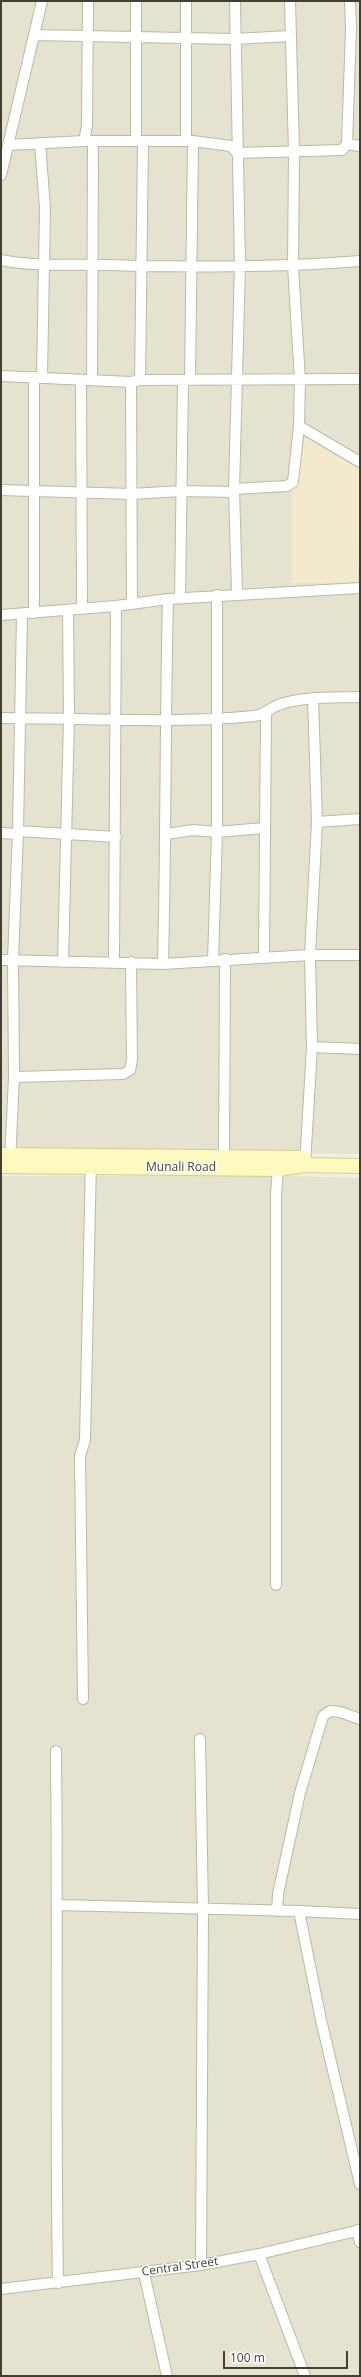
<!DOCTYPE html>
<style>
body{margin:0}
#map{position:relative;width:361px;height:2377px;overflow:hidden;background:#f1efe2;font-family:"Open Sans",sans-serif}
canvas{display:block}
.frame{position:absolute;inset:0;border:2px solid #423f33;pointer-events:none}
.scale{position:absolute;left:223px;top:2351px;width:125px;height:18px;box-sizing:border-box;border:2px solid #423f33;border-top:0;padding-left:5px;font-size:12px;line-height:14px;white-space:nowrap;color:#423f33;-webkit-text-stroke:3px #fff;paint-order:stroke}
</style>
<div id="map">
<canvas width="361" height="2377"></canvas>
<div class="frame"></div>
<div class="scale">100 m</div>
</div>
<script>
const g = document.querySelector('canvas').getContext('2d');
g.lineJoin = 'round';
function fillPath(path, color) {
  g.fillStyle = color;
  g.fill(path, 'evenodd');
}
function strokePath(path, color, width, dash) {
  g.strokeStyle = color;
  g.lineWidth = width;
  g.lineCap = dash ? 'butt' : 'round';
  g.setLineDash(dash || []);
  g.stroke(path);
}
function drawText(font, color, halo, rows, align = 'center') {
  g.font = font + ' "Open Sans",sans-serif';
  g.lineWidth = 3;
  g.setLineDash([]);
  g.textBaseline = 'middle';
  g.strokeStyle = halo;
  g.fillStyle = color;
  for (const [text, x, y, turn = 0] of rows) {
    g.save();
    g.translate(x, y);
    g.rotate((+turn || 0) * Math.PI / 180);
    g.textAlign = isNaN(turn) ? turn : align;
    if (halo) g.strokeText(text, 0, 0);
    g.fillText(text, 0, 0);
    g.restore();
  }
}
fillPath(new Path2D(`
 M1 1H360V1154L1 1149Z
 M1 1176H290L360 1178V2376H1Z`), '#e5e2d0');
fillPath(new Path2D(`
 M305 438 360 469 358 583H292V493Z`), '#f3eacd');
const street = new Path2D(`
 M136 1V141
 M235 1 240 265 234 489 237 593
 M35 35 234 39 290 36
 M84 141 87 126 88 1
 M186 141V1
 M40 143 45 208 42 377
 M347 144 360 146
 M8 145 84 141H193L231 146 237 153 342 150 347 144 351 28 350 1
 M1 175 42 1
 M1 260C36 267 67 264 101 265 188 267 274 268 360 261
 M1 376 131 382 140 380 360 379
 M34 377V613
 M92 379 93 142
 M81 380 82 609
 M140 380 143 141
 M190 380 193 141
 M131 382 132 604
 M299 426 360 462
 M234 489 287 486 293 482 299 426 300 380 293 266 294 153 290 1
 M1 490 131 494 182 491 234 492
 M180 598 183 380
 M1 615 116 606 168 599 360 588
 M1 718C85 718 170 724 254 716 264 715 269 709 278 705 301 696 336 698 360 697
 M317 822 360 819
 M18 831 116 837
 M1 833 18 834
 M167 834 193 830 217 832 264 828
 M264 957 266 713
 M1 960 163 964 310 955H360
 M213 961 217 832V595
 M63 962 69 718 68 611
 M114 962 116 606
 M163 964C166 842 165 720 168 599
 M312 1047 360 1049
 M14 1077 123 1074 130 1070 132 1060 131 962
 M10 1162 14 1077 13 960 18 831 22 614
 M224 1163 225 959
 M305 1164 312 1047 310 955 317 822 313 698
 M276 1585V1194L278 1169
 M83 1699 80 1456 85 1440 91 1160
 M200 1739 203 1909 201 2265
 M56 1751C58 1928 55 2105 58 2283
 M58 1905 299 1911
 M277 1911 278 1894 300 1793 323 1716 330 1711 340 1712 360 1719
 M360 1914 299 1911 321 2020 360 2184
 M357 2230 360 2242
 M259 2254 305 2376
 M144 2273 167 2376
 M1 2289 201 2265 259 2254 360 2230`);
const secondary = new Path2D(`
 M1 1155 304 1158
 M1 1166 278 1169 305 1165 360 1166`);
strokePath(street, '#bcb8a5', 12);
strokePath(secondary, '#d0cb93', 16);
strokePath(street, '#fff', 10);
strokePath(secondary, '#fdfac0', 14);
drawText('12px', '#423f33', '#fff', [
 ["Munali Road",181,1168],
 ["Central Street",180,2267,-8]
]);
</script>
